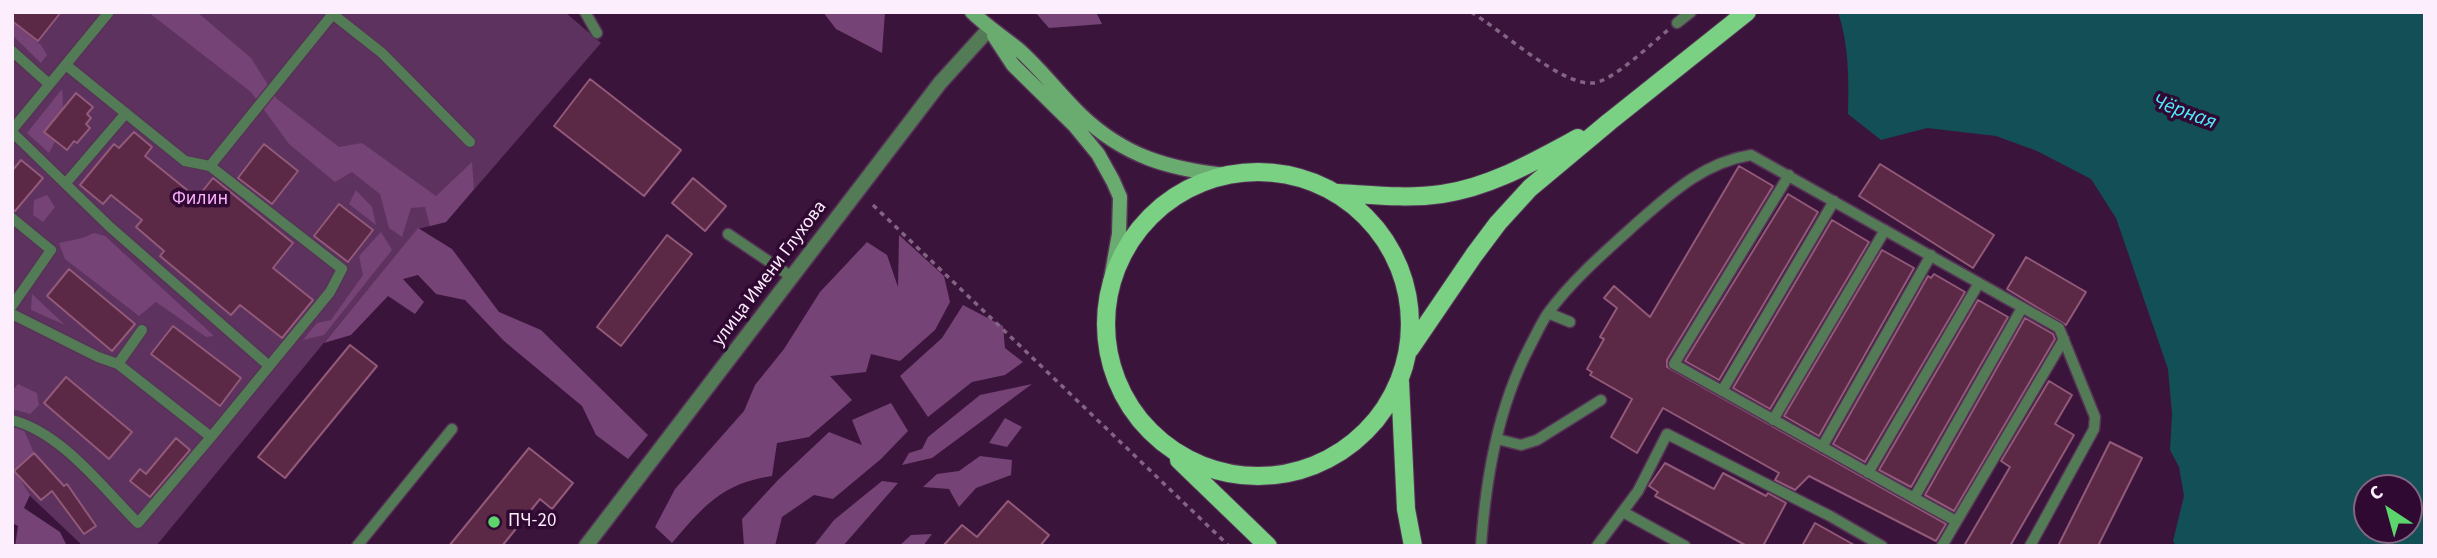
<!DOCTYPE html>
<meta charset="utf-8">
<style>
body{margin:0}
#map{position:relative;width:2437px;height:558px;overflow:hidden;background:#3b143c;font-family:"Source Sans 3",sans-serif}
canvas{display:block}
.frame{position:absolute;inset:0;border:14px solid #fdeefd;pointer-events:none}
.north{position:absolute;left:2353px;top:474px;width:70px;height:70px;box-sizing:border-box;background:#300932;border:2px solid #826583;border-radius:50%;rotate:324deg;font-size:19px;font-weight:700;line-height:28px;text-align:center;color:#fdeefd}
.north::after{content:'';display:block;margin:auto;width:24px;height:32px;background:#5cd56d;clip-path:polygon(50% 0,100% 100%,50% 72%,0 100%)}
</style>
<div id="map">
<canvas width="2437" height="558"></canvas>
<div class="frame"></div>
<div class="north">С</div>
</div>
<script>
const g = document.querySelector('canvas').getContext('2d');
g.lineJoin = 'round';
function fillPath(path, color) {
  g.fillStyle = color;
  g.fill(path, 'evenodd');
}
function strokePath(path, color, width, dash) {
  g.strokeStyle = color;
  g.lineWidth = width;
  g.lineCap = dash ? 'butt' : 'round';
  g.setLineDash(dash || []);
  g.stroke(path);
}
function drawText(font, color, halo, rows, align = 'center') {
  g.font = font + ' "Source Sans 3",sans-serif';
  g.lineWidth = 7;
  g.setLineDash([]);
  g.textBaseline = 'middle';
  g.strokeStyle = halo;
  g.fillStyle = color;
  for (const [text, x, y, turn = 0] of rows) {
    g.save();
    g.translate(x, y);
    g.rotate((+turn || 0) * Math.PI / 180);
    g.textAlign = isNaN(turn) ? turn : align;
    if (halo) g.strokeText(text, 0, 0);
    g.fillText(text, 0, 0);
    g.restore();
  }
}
fillPath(new Path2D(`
 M12 12H565L601 43 446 222 418 229 156 546H83L12 479Z`), '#5d325e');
fillPath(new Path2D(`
 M148 12H197L251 58 277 99 339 147 362 143 436 196 472 162 474 189 446 222 430 226 425 207 411 208 402 237 389 228 380 194 352 172 335 182 289 144 251 92Z
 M823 12H885L882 53 836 29Z
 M1035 12H1096L1102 24 1049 28Z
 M12 22 41 45 47 55 41 63 12 35Z
 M62 89C65 111 61 133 49 153L27 133Z
 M356 190 372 207 376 225 349 204Z
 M47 195 55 207 43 222 33 215 34 200Z
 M418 228 452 249 499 312 541 330 648 435 628 459 596 435 582 406 504 341 465 300 436 294 418 275 403 279 424 302 415 314 388 296 351 335 324 343Z
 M381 232 392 250 324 335 303 340 317 323 331 320 363 275 359 256Z
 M94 233 105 236 214 336 206 337 156 302 139 316 65 259 59 243 82 238Z
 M899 235 944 276 950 302 935 330 900 361 871 354 866 372 830 376 852 400 809 437 777 443 772 476C722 483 703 507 672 543L655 527 675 489 744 411 755 385 784 349 820 292 867 242 887 255 898 287Z
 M32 294 65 325 31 310Z
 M963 305 1003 326 1005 348 1023 362 1005 375 972 382 928 417 900 376 942 338Z
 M18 384 37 393 39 405 30 414 12 409V391Z
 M1032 384 932 458 902 465 909 453 922 449 928 437 980 395Z
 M891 403 908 431 881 459 833 499 814 495 782 517 775 546H744L742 519 778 480 829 432 862 445 852 420Z
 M1005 418 1022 427 1007 447 989 443Z
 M12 428H23L34 453 15 471 30 495 24 508 60 532 67 546H15L18 526 12 523Z
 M980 456 1012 460 1011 475 976 488 959 507 949 489 923 487 937 474 959 471Z
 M882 481 898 483 843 546 815 544 834 520Z
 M932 534 923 546H899L911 535Z`), '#754376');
fillPath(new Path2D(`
 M1838 12H2425V546H2176L2173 541 2184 496 2179 467 2170 450 2172 414 2168 369 2116 218 2091 179 2037 151 1996 136 1927 128 1881 140 1848 114C1849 80 1849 45 1838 12ZM2367 488H2409V530H2367Z`), '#134f56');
const building = new Path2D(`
 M12 12H61L38 41 12 21Z
 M590 79 681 150 644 196 554 126Z
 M76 93 93 107 87 114 91 118 86 124 90 128 77 143 74 141 67 150 44 132Z
 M134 132 152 147 145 156 197 198 213 178 293 243 273 268 313 300 282 338 240 305 231 315 160 256 164 251 136 227 142 220 111 195 103 204 80 185 114 144 119 148Z
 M264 144 298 171 272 204 238 178Z
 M21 160 43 178 15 211 12 210V171Z
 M1880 164 1994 235 1973 268 1859 196Z
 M1739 166 1773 186 1667 360V367L1946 524 1936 541 1809 476 1795 490 1775 480 1779 473 1663 408 1637 453 1611 437 1632 399 1590 375 1592 372 1587 369 1604 339 1600 337 1617 308 1604 298 1614 286 1650 317Z
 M693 178 726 206 705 231 672 203Z
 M1788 194 1818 212 1719 380 1685 361Z
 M339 204 373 230 348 262 314 236Z
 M1832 220 1869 242 1770 409 1733 388Z
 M667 235 692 254 621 346 597 327Z
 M1882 250 1914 268 1819 436 1784 416Z
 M2026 257 2086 292 2066 325 2007 289Z
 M69 269 135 324 112 351 47 296Z
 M1934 274 1965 292 1865 462 1833 444 1928 276 1931 278Z
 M1978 300 2008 317 1911 487 1879 470Z
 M2025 318 2053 334 2055 339 1954 511 1925 495Z
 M173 326 241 378 220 406 151 354Z
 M350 345 377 366 285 478 258 457Z
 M66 377 132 432 109 459 44 403Z
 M2049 381 2072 395 2055 424 2074 435 2010 546H1964L2010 467 2001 461Z
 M176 438 190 450 150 497 130 481 140 469 146 474Z
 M2110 442 2142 458 2098 546H2058Z
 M529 448 573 483 552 509 540 499 502 546H449Z
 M34 453 64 486 67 484 96 526 84 534 52 491 41 500 14 471Z
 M1665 463 1714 489 1723 473 1766 496 1768 493 1786 503 1763 546H1747L1655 496 1658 492 1649 486Z
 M1008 501 1049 535 1040 546H943L962 525 977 537Z
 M1815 523 1856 546H1802Z`);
fillPath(building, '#5b2846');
strokePath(building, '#925978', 2);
const lane = new Path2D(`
 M330 12 382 53 470 142
 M585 12 597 33
 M1677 23 1691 12
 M12 51 49 84
 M66 65 185 161 210 166 342 269 330 292 211 437 118 364 142 330
 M12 130 109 12
 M12 132 110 227 268 365
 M210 166 332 15
 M1789 175 1674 364 1914 498
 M66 183 126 113
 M12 218 51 250 12 306
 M728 234 792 277
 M1548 313 1570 322
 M12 314 98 357 118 364
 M1722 391 1834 201
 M12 420C62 433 102 487 138 523L211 437
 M1773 420 1885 230
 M1497 439 1521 445 1537 440 1601 400
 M1822 447 1931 255
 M1868 473 1979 283
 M1623 512 1685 546
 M1956 521 1914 498 2022 308
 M357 546 452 429
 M1481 546C1486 477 1498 407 1530 346 1536 335 1541 323 1548 313 1573 279 1607 250 1638 222 1672 192 1705 162 1751 155L2059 328 2095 417 2094 429 2030 546
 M1597 546 1638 491 1667 434 1830 516 1882 546
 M1942 546 2064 339`);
const street = new Path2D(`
 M586 546 940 83 989 29`);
const secondary = new Path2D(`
 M972 12C986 26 1002 36 1018 49 1041 69 1059 94 1081 115 1124 156 1168 169 1226 175
 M994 36 1013 65 1075 126 1098 154 1113 181 1120 197 1119 234 1110 284`);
const primary = new Path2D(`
 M1106 324a152 152 0 1 1 304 0a152 152 0 1 1-304 0Z
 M1338 193C1373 195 1407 199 1442 194 1491 187 1535 161 1578 138
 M1410 349 1474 255 1498 223 1530 188 1609 122 1747 12
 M1400 382 1406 509 1413 546
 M1179 460 1268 546`);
strokePath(lane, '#563357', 13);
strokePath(street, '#563357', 17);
strokePath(secondary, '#563357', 17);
strokePath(primary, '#563357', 20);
strokePath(new Path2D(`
 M1471 12C1500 29 1561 86 1593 83 1612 82 1652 43 1668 30
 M873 205 1229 546`), '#826483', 3.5, [5, 5]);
strokePath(lane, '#537b56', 10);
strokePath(street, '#537b56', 14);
strokePath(secondary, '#6aab70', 14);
strokePath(primary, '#7ad083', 18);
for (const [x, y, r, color] of [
 [494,522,7,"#5cd56d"]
]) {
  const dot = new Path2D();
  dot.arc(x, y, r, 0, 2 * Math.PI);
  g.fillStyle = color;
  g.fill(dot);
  strokePath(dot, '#300932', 2.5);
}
drawText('19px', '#fdb2fe', '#300932', [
 ["Филин",200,200]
]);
drawText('19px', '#fdeefd', '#300932', [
 ["улица Имени Глухова",770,274,-53]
]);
drawText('19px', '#fdeefd', '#300932', [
 ["ПЧ-20",508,522]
], 'left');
drawText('italic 21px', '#50ecff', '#300932', [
 ["Чёрная",2184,113,20]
]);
</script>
